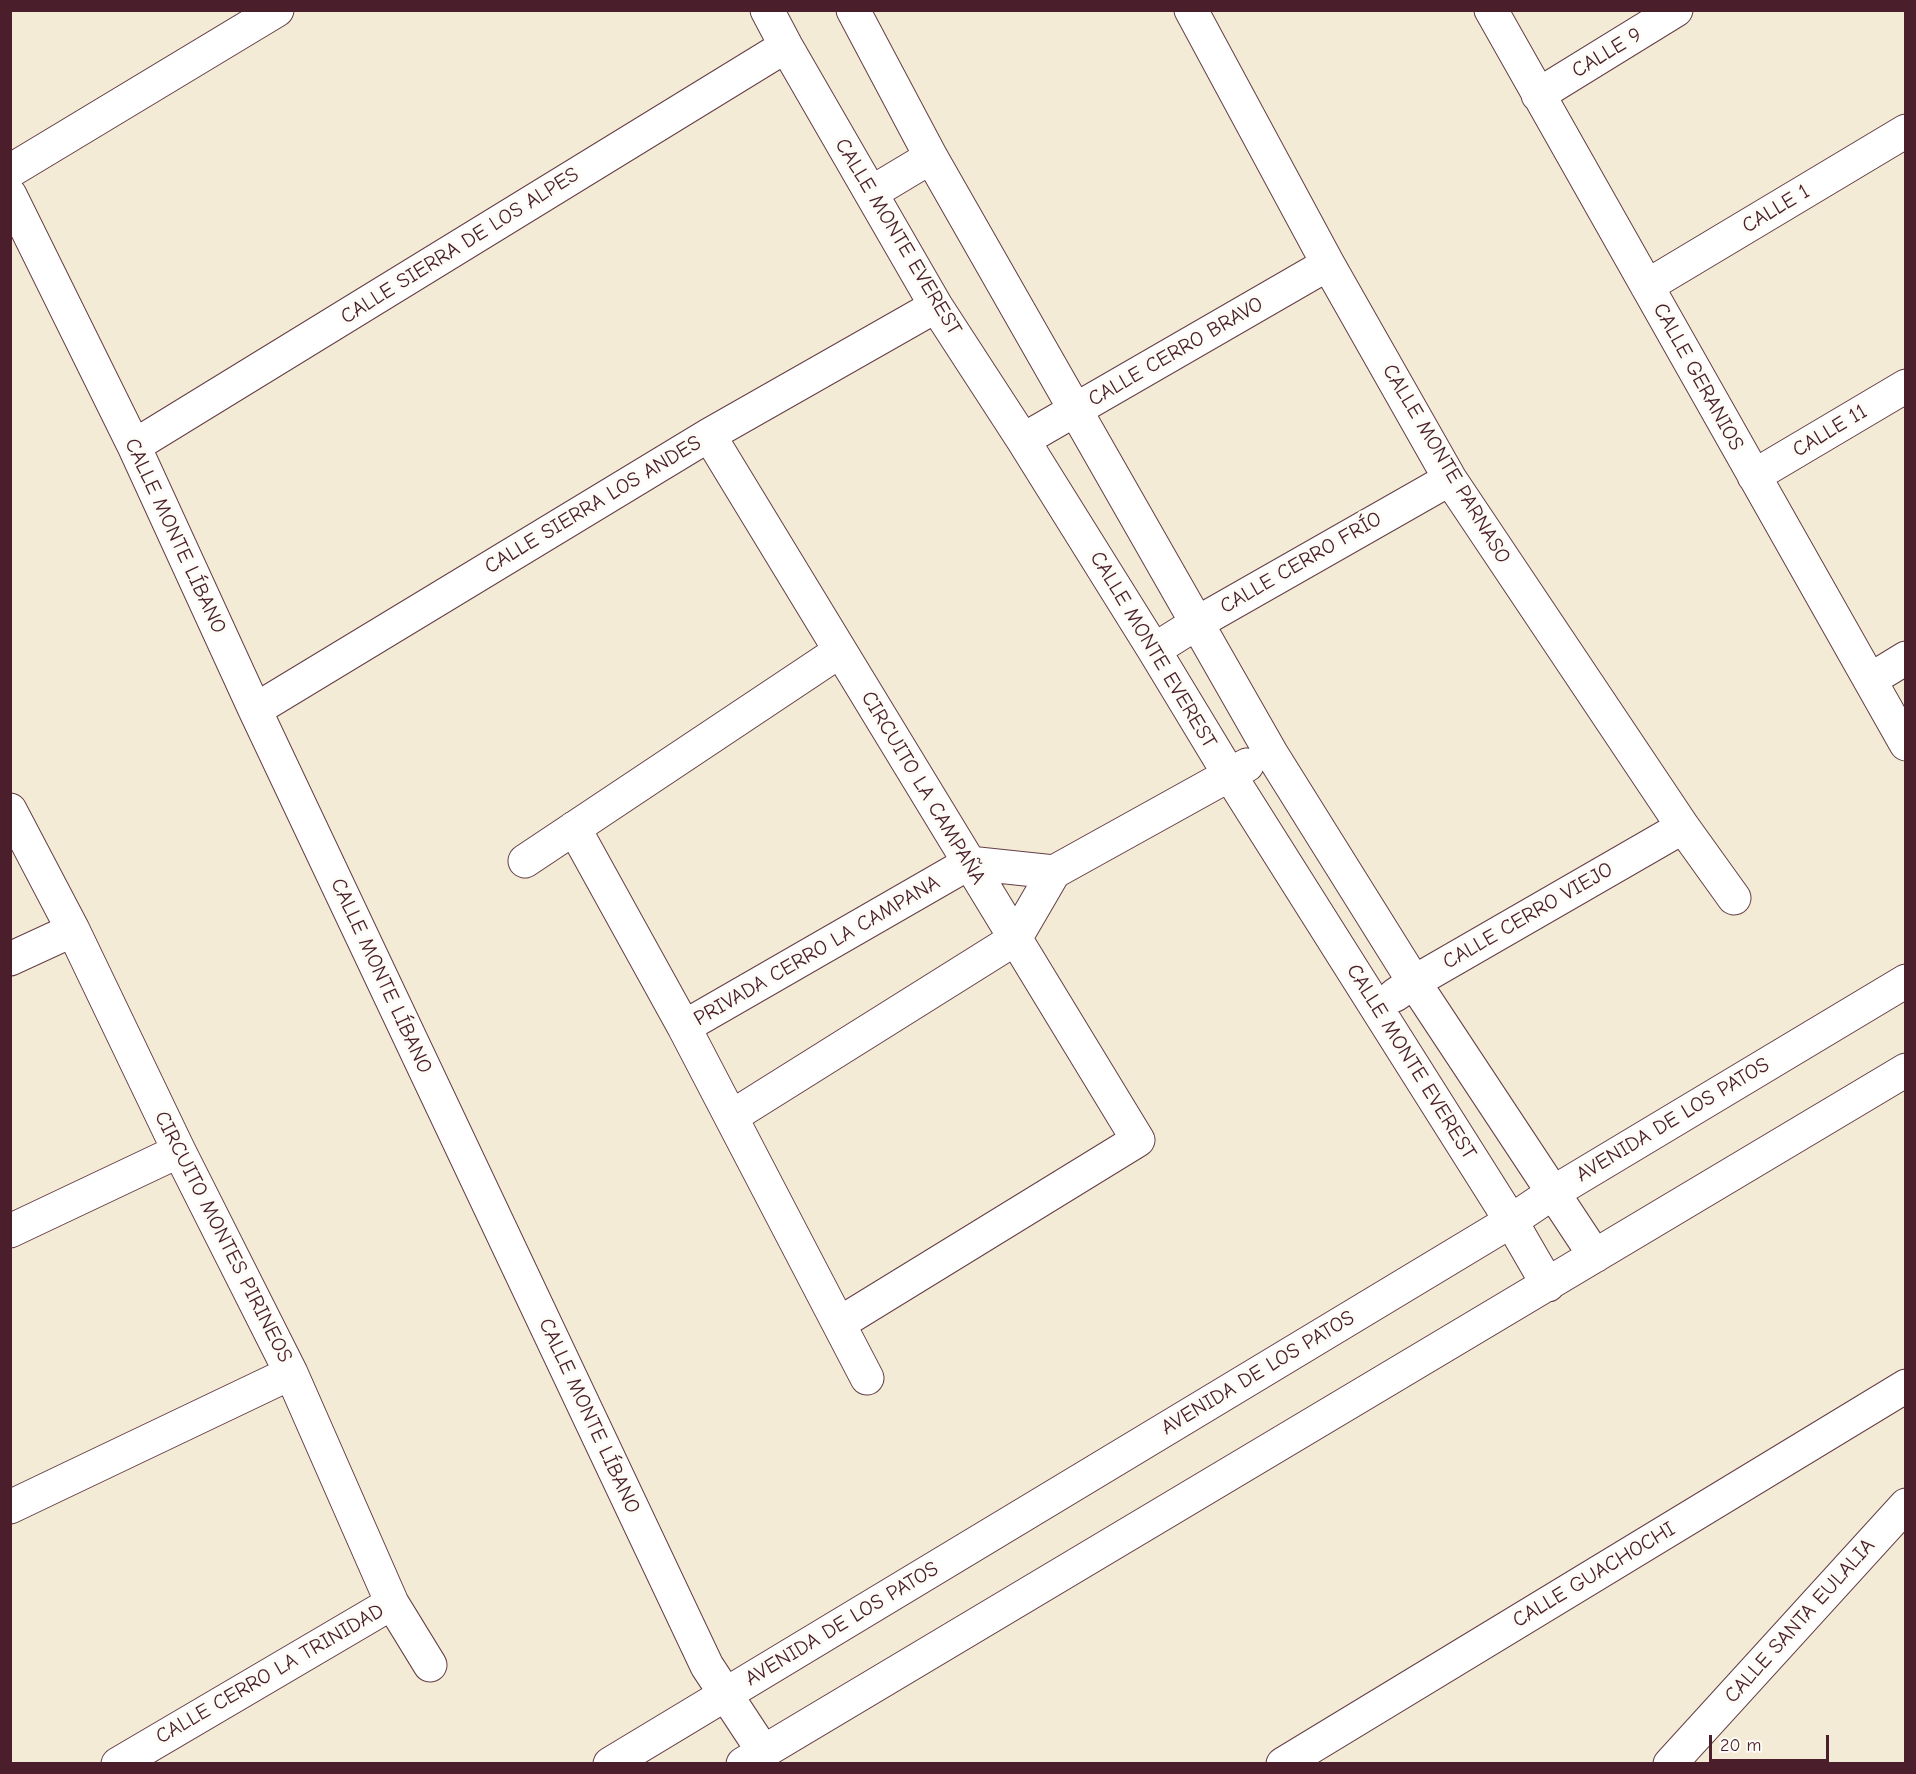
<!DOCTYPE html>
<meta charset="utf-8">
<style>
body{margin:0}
#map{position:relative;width:1916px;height:1774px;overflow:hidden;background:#f4ebd6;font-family:"Comic Neue",sans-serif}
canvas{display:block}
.frame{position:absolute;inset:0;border:12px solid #4a1f2b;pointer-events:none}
.scale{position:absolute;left:1709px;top:1735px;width:120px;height:27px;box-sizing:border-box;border:3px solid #4a1f2b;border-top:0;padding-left:8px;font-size:18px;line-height:21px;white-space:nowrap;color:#4a1f2b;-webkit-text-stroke:4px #fdfcf7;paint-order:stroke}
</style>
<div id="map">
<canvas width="1916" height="1774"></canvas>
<div class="frame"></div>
<div class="scale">20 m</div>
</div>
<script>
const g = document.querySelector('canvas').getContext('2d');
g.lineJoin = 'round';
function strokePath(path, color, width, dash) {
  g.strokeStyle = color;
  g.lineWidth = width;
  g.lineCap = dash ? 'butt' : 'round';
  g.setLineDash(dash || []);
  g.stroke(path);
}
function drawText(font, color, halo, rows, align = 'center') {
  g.font = font + ' "Comic Neue",sans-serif';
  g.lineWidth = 6;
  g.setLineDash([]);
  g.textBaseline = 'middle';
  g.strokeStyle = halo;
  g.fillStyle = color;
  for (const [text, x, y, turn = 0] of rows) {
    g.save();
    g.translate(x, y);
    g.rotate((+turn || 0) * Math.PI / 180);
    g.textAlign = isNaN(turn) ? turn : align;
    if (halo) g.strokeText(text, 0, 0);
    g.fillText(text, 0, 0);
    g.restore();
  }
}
const minor = new Path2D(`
 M767 10 786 46 936 306 1023 440 1154 650 1229 774 1511 1221 1548 1285
 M853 10 931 157 1271 753 1414 982 1595 1256
 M1191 10 1328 264 1450 479 1683 827 1734 898
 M1491 10 1906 744
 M1538 95 1676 10
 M10 171 277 10
 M871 193 931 157
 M10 195 134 446 255 710 707 1666 763 1751
 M1647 286 1906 131
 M709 435 1138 1140 840 1323
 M1023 440 1328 264
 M134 446 786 46
 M1754 476 1906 386
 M1154 650 1197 623 1450 479
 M1870 680 1906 658
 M255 710 709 435 936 306
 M10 810 73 930 179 1151 291 1373 392 1603 430 1665
 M574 828 684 1027 867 1378
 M525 861 840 651
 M10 959 73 930
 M1395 995 1414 982 1683 827
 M684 1027 969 863 1054 872
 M731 1117 1015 939 1054 872 1247 765
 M10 1231 179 1151
 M10 1507 291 1373
 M118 1764 392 1603
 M610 1764 1511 1221 1554 1192 1906 981
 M743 1764 1906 1070
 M1283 1764 1906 1386
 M1670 1764 1906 1505`);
strokePath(minor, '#643e45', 35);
strokePath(minor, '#fff', 33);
drawText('21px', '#4a1f2b', '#fdfcf7', [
 ["CALLE 9",1607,53,-31],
 ["CALLE 1",1776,209,-31],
 ["CALLE MONTE EVEREST",898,237,59],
 ["CALLE SIERRA DE LOS ALPES",460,246,-32],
 ["CALLE CERRO BRAVO",1176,352,-30],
 ["CALLE GERANIOS",1698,377,61],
 ["CALLE 11",1830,431,-31],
 ["CALLE MONTE PARNASO",1446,464,59],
 ["CALLE SIERRA LOS ANDES",593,505,-31],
 ["CALLE MONTE LÍBANO",175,536,65],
 ["CALLE CERRO FRÍO",1301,563,-30],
 ["CALLE MONTE EVEREST",1153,650,59],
 ["CIRCUITO LA CAMPAÑA",923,788,59],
 ["CALLE CERRO VIEJO",1528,916,-30],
 ["PRIVADA CERRO LA CAMPANA",817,951,-30],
 ["CALLE MONTE LÍBANO",381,976,65],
 ["CALLE MONTE EVEREST",1411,1062,58],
 ["AVENIDA DE LOS PATOS",1673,1120,-31],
 ["CIRCUITO MONTES PIRINEOS",223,1237,63],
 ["AVENIDA DE LOS PATOS",1258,1373,-31],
 ["CALLE MONTE LÍBANO",589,1416,65],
 ["CALLE GUACHOCHI",1594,1575,-31],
 ["CALLE SANTA EULALIA",1800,1621,-48],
 ["AVENIDA DE LOS PATOS",842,1624,-31],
 ["CALLE CERRO LA TRINIDAD",270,1674,-30]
]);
</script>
